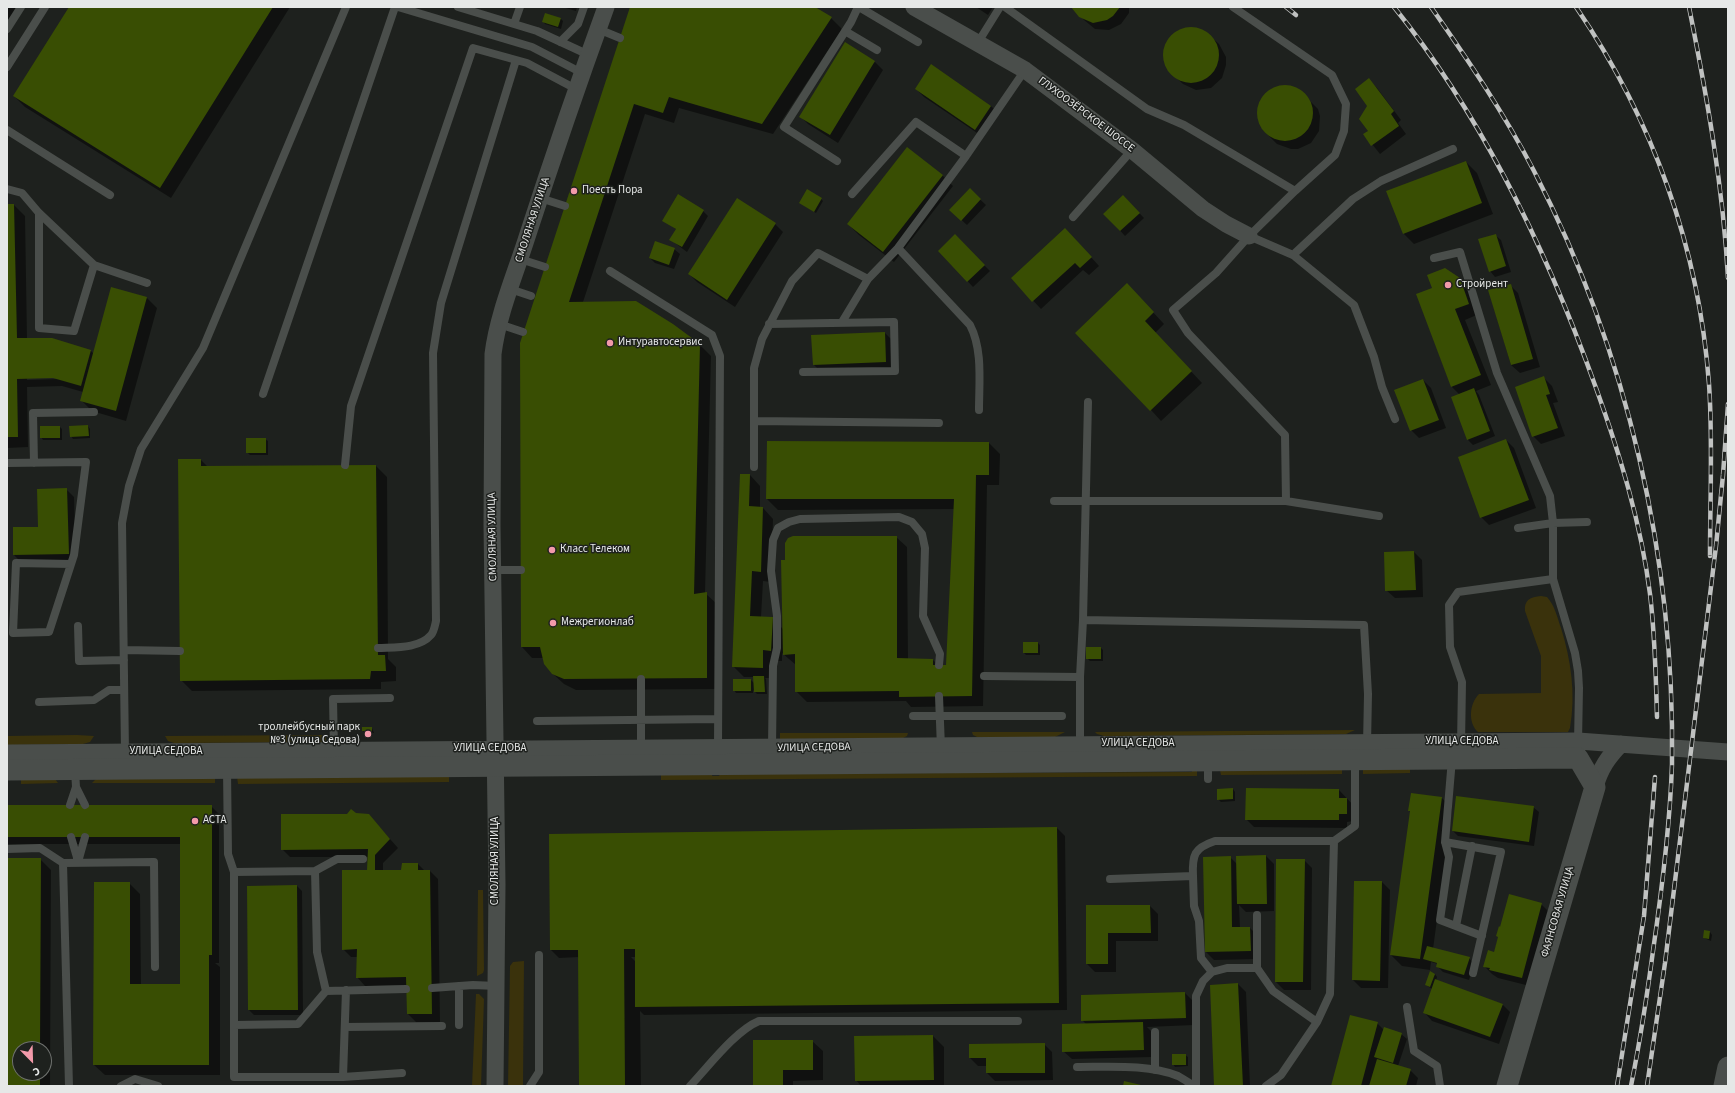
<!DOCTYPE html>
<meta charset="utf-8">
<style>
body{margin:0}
#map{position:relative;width:1735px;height:1093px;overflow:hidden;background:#1e211e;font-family:"Source Sans 3",sans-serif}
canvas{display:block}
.frame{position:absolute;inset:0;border:8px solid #e6e8e7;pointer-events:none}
.north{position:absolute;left:12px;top:1041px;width:40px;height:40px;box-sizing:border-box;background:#1e211e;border:1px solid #6e716e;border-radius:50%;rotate:157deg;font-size:11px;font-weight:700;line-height:16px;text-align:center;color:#e6e8e7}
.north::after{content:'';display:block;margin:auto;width:14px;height:18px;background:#f39aaa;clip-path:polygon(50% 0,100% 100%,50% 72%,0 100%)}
</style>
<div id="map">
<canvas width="1735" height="1093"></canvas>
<div class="frame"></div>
<div class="north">С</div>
</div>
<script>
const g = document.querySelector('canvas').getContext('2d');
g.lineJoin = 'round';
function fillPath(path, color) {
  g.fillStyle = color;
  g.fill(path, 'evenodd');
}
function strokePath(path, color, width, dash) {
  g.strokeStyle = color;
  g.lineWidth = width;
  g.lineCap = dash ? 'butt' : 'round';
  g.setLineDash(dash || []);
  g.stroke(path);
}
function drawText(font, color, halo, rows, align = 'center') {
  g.font = font + ' "Source Sans 3",sans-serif';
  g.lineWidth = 3;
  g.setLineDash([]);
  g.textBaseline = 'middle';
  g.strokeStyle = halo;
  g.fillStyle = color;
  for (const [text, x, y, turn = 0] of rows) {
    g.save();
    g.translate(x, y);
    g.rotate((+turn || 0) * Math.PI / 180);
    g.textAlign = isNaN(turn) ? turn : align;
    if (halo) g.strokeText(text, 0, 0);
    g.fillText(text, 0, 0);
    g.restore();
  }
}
fillPath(new Path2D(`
 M1541 596 1547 597C1555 606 1557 617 1561 628 1571 660 1576 694 1570 728L1568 732H1478C1468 723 1469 704 1479 694L1541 693V656L1525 611C1524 600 1530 597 1541 596Z
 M1355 730 1346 734 1104 736 1097 734 1095 732Z
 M972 732H1065L1055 737H977L973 735Z
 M780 733H908L907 736 903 738 780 739Z
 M77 735 94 736 90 742 83 744 7 745V736Z
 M326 735V742L174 743 168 741 165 736Z
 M1363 768H1410V773L1363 774Z
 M1342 769V774L1221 775 1220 770Z
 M1192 770H1197V776L661 780V775L712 774V776H719L720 774 1190 772H1192Z
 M449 775V782L238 784 237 777Z
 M215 777V783H92L96 779Z
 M21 778 55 779 58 783 21 784Z
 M478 890H483L484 970 483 973 477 976Z
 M524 961 523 1086H508L510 966 513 962Z
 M476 994H479L484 999 481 1086H472Z`), '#3a320c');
fillPath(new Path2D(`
 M7 7H22L7 31Z
 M70 7H290L171 198 25 107 14 96Z
 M562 7H577L576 11Z
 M631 7H813L831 18 842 29 773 134 679 108 674 123 645 114 583 302 700 345 711 356 705 593 717 604V689L576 690 564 684 552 673 544 658H532L522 647V343Z
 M976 7H993L988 15Z
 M1073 7H1129V13L1121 24 1109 30 1095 29 1084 20Z
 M546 14 561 19 563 21 561 29 545 24 543 21Z
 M1183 29H1197L1210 36 1219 44 1226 57V65L1222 78 1211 88 1196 90 1183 84 1169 71 1166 64 1164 50 1167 43 1176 32Z
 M875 62 883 70 838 143 808 124 800 116Z
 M1369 80 1377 88 1401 120 1398 123 1406 134 1380 154 1364 134 1369 131Z
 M1284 86 1299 90 1318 109 1320 116 1319 131 1311 143 1298 149H1291L1277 144 1263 130 1260 123 1258 108 1261 101 1270 90Z
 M916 89 991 106 999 114 983 137 924 97Z
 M1466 162 1477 173 1493 214 1414 244 1403 233Z
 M942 175 953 186 894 262 859 235 848 224Z
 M970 190 986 205 967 225 956 215Z
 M1123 196 1144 218 1125 236 1105 214Z
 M737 199 775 224 783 232 735 307 697 282 689 274Z
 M821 199 823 201 816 213 803 205Z
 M7 205H14L25 216 27 339 91 351 94 354 147 298 157 308 126 421 92 411 81 400 83 392 62 386 27 387 28 447 7 448ZM58 377 59 379 27 380V378Z
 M703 211 708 216 687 252 671 240 677 230 664 220Z
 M1495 235 1501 240 1511 272 1495 277 1490 271Z
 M955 236 990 271 973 287 939 251Z
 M1073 237 1099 266 1089 275 1083 270 1041 309 1012 278Z
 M674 249 680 254 674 269 655 263 650 258Z
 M1460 279 1471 290 1479 314 1465 320 1491 385 1476 391 1479 395 1495 436 1473 445 1468 440 1460 395 1451 386 1417 295Z
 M1510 285 1518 293 1540 367 1520 373 1511 365 1489 291Z
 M1138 296 1164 324 1155 333 1202 383 1161 421 1151 410Z
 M885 333 893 341 894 370 822 373 814 365 812 336Z
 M1544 378 1552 386 1558 402 1553 403 1565 436 1541 444 1533 436Z
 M1423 380 1431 388 1446 428 1419 438 1411 430Z
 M88 426 90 429V438L73 439 71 436Z
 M60 427 62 429V440H43L41 437Z
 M265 439 268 441V455H250L247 452Z
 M1506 440 1514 448 1536 508 1489 525 1481 517Z
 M768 442 989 443 1000 454 999 485H987L983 706 911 707 906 701 807 702 796 691V665L782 653V661H774L773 678H765L766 679 767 694H757L753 690V693H736L734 690 751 680 754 683V677H744L733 666 750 475 760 486V508H763L773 519 771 582 763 581 761 617 772 618 783 629 896 537 907 547 908 660H933L939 666H947L954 509 778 510 767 499Z
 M201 460 208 467 376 466 387 477 388 659 396 667V681L381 682V689L192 691 181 680Z
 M66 489 74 497 76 562H48L19 560 14 555 38 528Z
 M1414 552 1422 560 1423 597 1395 598 1386 590Z
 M1038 643 1040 645V655H1026L1024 653Z
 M1101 648 1103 650V661H1090L1087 658Z
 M372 728 374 733H365L363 731Z
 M1233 789 1235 792V801L1221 802 1218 799Z
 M1339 790 1355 807 1354 821 1347 822V828L1254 827 1246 819Z
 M1457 797 1533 807 1539 812 1534 846 1458 836 1453 831Z
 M1442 798 1452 809 1433 949 1469 958 1474 964 1469 980 1443 972 1437 966 1438 964 1431 962 1430 970 1402 966 1391 955 1411 812 1409 811Z
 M7 806H211L219 814V963H215L220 967V1075H105L94 1065 129 883 140 894 141 985H181V844H7Z
 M356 814 374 821 398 848 383 863V871H402L418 864 425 871H430L438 879 440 1022H416L408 1014 407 985 365 986 357 977V957H351L343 949 368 871V857H290L282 849Z
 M1057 828 1065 836 1067 1010 644 1015 640 1011 641 1086H580L579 957 559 958 551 950ZM631 957H636V962Z
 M1266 856 1274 864V911L1246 912 1239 905 1240 928H1250L1258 936V959L1214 960 1206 952 1230 857 1237 864Z
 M7 859H40L51 870 50 1086H7ZM20 1049H44V1073H20Z
 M1304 860 1312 868 1311 990H1284L1276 982Z
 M1382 882 1390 890 1388 988H1361L1353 980Z
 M297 886 302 891 303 1015H254L249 1010Z
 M1541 904 1549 912 1530 986 1498 978 1492 974 1484 966 1494 953 1501 928Z
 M1087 906H1150L1158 914V941H1116V972H1095L1087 964Z
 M1710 932 1712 935 1711 941 1704 938Z
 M1435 974 1437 977 1436 981 1502 1004 1510 1012 1499 1044 1432 1021 1424 1012 1432 989 1426 985Z
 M1238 984 1246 992 1250 1086H1215Z
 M1185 993 1193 1001 1194 1025 1147 1027 1151 1031 1152 1057 1072 1059 1063 1051 1086 1024 1082 1020V996Z
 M1377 1023 1384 1030 1401 1034 1407 1039 1398 1066 1410 1070 1418 1078 1416 1086H1332Z
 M933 1036 944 1047V1086H861L856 1080Z
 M812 1041 823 1051V1080L793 1081V1086H754Z
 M1044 1044 1052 1052 1053 1080 995 1081 987 1073V1066H978L970 1058Z
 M1185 1055 1188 1057V1066L1175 1067 1173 1064Z`), '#0007');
fillPath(new Path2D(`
 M69 7H273L160 188 13 96Z
 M630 7H815L832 17 762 124 669 97 663 113 634 104 569 302 636 301 673 324 700 344 694 594 707 592V678L564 679 552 674 544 664 540 647H521L520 343Z
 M1071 7H1120L1113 16 1107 20 1093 23 1079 17Z
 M545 13 561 18 558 27 542 22Z
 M1163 55a28 28 0 1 1 56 0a28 28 0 1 1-56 0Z
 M845 42 875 61 830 135 799 117Z
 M931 64 991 106 975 130 915 89Z
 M1369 78 1394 111 1391 114 1399 126 1371 146 1363 134 1368 131 1359 119 1367 106 1355 89Z
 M1257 113a28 28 0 1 1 56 0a28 28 0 1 1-56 0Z
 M907 147 943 175 883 252 847 224Z
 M1466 161 1482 203 1403 234 1386 191Z
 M970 188 981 199 961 221 949 210Z
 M807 189 822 198 814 212 799 203Z
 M678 194 704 210 682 247 669 240 676 229 662 221Z
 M1123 195 1140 213 1120 231 1103 214Z
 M737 198 776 223 727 300 688 274Z
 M7 204H14L17 338H52L91 350 81 386 53 378 17 379 18 437H7Z
 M1065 228 1092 257 1080 268 1075 263 1032 302 1011 278Z
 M955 234 985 265 967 282 938 251Z
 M1496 234 1506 266 1489 272 1478 239Z
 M655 241 675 248 669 265 649 258Z
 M1445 268 1460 278 1469 304 1455 309 1481 375 1451 387 1416 294 1432 288 1427 275Z
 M1127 283 1154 312 1145 321 1192 371 1150 411 1075 333Z
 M1511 284 1533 359 1511 365 1488 290Z
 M111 287 147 297 116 411 80 401Z
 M885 332 886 362 813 365 811 335Z
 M1544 376 1550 394 1546 395 1558 428 1532 437 1515 387Z
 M1423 379 1439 420 1410 431 1394 390Z
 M1474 388 1490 431 1467 440 1451 397Z
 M88 425 89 436 70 437 69 426Z
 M40 426H60V438H40Z
 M246 438H266V453H246Z
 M1506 439 1529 500 1480 518 1458 457Z
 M767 441 989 442V475H976L972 696 899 697V691L795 692V654L783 655 781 560H785V543L788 538 793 536H897V658L933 659V665H946L954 499H766Z
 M178 459H201V466L376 465 378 655H385L386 671H371L370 679 180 681Z
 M740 474H750L749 506 763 507 761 572 752 571 750 616 773 617 771 651 763 650V668L732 667Z
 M67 488 69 554 13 555V527H38L37 489Z
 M1414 551 1416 590 1385 591 1384 552Z
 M1023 642H1038V653H1023Z
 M1086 647H1101V659H1086Z
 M753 676H764L765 692H754Z
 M733 679H751V691H733Z
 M362 727H372V731H362Z
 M1233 788V799L1217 800V789Z
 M1246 788 1339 789V798H1347V814H1339V820H1245Z
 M1411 793 1442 797 1420 959 1390 955 1410 811H1408Z
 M1456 796 1534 806 1529 842 1452 831Z
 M7 805H212V955H209V1065H93L94 882H130V984H180V837H7Z
 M351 809 356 813 369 814 390 839 375 855V870H401L402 863H418V870H430L432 1014H407L406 977 356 978 357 949 342 950V870H367L368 849 281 850V814H347Z
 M1057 827 1059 1003 635 1007V949H624L625 1086H579L578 950H550L549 834Z
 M1266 855 1267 904H1237L1236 856Z
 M1231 856 1232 927H1250L1251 951 1205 952 1203 857Z
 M7 858H41L40 1049H20V1073H40V1086H7Z
 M1276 859H1305L1303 982H1275Z
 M1354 881H1382L1380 981 1352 980Z
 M297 885 298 1010H248L247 886Z
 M1509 894 1542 903 1522 978 1489 970 1490 968 1483 967 1488 950 1494 952 1498 937 1496 936 1499 926 1500 927Z
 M1086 905H1150L1151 933H1108V964H1086Z
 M1704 930 1710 931 1709 939 1703 938Z
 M1427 946 1470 957 1464 975 1436 967 1437 963 1423 959Z
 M1430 971 1435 974 1430 987 1425 985Z
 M1435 979 1503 1004 1490 1037 1423 1013Z
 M1238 983 1243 1086H1214L1210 985Z
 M1185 992 1186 1018 1081 1021V995Z
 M1350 1015 1378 1022 1361 1086H1331Z
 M1143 1022 1144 1050 1062 1052V1024Z
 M1384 1027 1402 1033 1393 1063 1374 1057Z
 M933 1035 934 1080 855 1081 854 1036Z
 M753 1040H813V1070H783V1086H753Z
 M1045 1043V1073H986V1058H969V1044Z
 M1172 1054H1186V1065H1172Z
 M1377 1059 1411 1069 1406 1086H1369Z
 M1124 1081 1141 1085V1086H1123Z`), '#394e03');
strokePath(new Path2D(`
 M398 7 532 47 582 73
 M458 7 537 31 589 55
 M859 7 918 42
 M1005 7 1147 109 1184 125 1295 191
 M514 24 520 7
 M7 29 21 7
 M598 29 620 38
 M845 31 877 50
 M560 42 578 24 584 7
 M977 44 1000 7
 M7 67 45 7
 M7 130 110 195
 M837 161 784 127 851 22 858 7
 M7 189 22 193 39 213 94 265 147 283
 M852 194 916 122 966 156
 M540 198 565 206
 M39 213V328L74 331 94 265
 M1073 217 1132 150
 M1249 236 1293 255 1354 305 1374 357 1382 387 1395 419
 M898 248 970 325C983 350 979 382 979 410
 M1293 255 1353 199 1381 181 1453 149
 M1434 258 1460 252 1497 373 1550 496 1553 523V579L1575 653 1578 671 1579 688 1578 743
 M520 259 545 267
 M610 271 712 335 720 356 718 748
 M510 289 531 296
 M842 322 868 279 898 248 966 156 1025 70
 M499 324 523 332
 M769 324 894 322 895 371 803 372
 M263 394 395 7
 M754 421 939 423
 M7 463 86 462 74 555 49 632 13 633 16 563 71 564
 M34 463 33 413 94 412
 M345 465 351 406 473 48 527 63 576 89
 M754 467V368L762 339 792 281 818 253 868 279
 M1054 501H1286L1285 435 1188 333 1173 310 1216 273 1249 236 1295 191 1335 155 1344 131 1346 104 1332 75 1233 7
 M1286 501 1379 516
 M1518 528 1553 523 1587 522
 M493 570H521
 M1083 620 1364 625 1368 694 1367 745
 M78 626 79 661 124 660
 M378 648C394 647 419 649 431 635 434 632 435 625 436 621L433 353 441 303 516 60
 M124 650 180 651
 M984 676 1080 677
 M939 696 941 748
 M39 702 94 700 109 690H124
 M913 716H1062
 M537 721 718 719
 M1461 745 1462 682 1450 647 1449 605 1458 592 1553 579
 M1080 747V677L1083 620 1088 402
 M772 748 773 666 777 648V616L771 571 773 540 778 528 789 522 800 519 899 517 912 522 922 534 925 548 923 616 940 654 939 665
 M641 749V679
 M334 750 333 699 390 698
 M125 753 122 523 129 486 141 449 203 348 346 7
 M1452 759 1445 842 1449 857 1440 920 1482 936
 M227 769 228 854 234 872V1077H343L402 1073
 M1208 779V762
 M76 787 85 805
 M70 805 76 787 75 770
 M71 837 78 861
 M1445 842 1501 852 1473 973
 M7 849 40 848 63 863
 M78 862 85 837
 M315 871 337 859H363
 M234 872 315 871 317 952 326 991
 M1193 876 1194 906 1199 921 1201 958 1212 972
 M1110 879 1193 876C1192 855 1194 848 1215 841H1334
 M1456 926 1472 846
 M1257 968V915
 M432 988 473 985 497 986
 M1407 1007 1414 1051 1437 1066 1440 1086
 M234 1025 298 1024 326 991 406 989
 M459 1025V986
 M345 1027 442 1026
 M1155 1032V1070
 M1077 1067C1109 1067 1149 1064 1178 1076 1184 1079 1189 1083 1194 1086
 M343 1077 346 990
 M69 1086 63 863 154 862 155 967
 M121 1086 135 1079 158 1086
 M530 1086 539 1072V955
 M690 1086C709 1066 735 1031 759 1021H1018
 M1196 1086V996L1203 981 1212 972 1227 968H1257L1273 991 1317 1022
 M1266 1086 1281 1075 1317 1022 1330 994 1334 841 1355 826V761`), '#4a4e4b', 8);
strokePath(new Path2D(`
 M914 7 1025 70 1132 150 1203 209 1226 224 1249 236
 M7 753 1578 741 1728 752
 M1595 787C1600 769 1608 757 1621 744
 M495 1086 497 885 492 525 493 354C498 314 515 275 527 237 552 160 578 84 606 7`), '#4a4e4b', 17);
strokePath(new Path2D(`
 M7 770 1578 758 1595 787 1507 1086
 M1724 1086 1728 1067`), '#4a4e4b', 21);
const rail = new Path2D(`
 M1286 7 1296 15
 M1394 7C1484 119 1548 253 1596 388 1620 455 1641 523 1650 594 1655 635 1656 676 1657 717
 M1431 7C1468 60 1504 113 1534 171 1628 353 1675 559 1672 764 1670 827 1662 889 1653 951 1647 996 1640 1041 1631 1086
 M1576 7C1653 120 1699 248 1709 384 1713 441 1710 499 1710 556
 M1689 7C1707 97 1723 186 1728 278
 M1617 1086 1644 916 1655 777
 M1647 1086 1665 963 1716 546 1723 475 1728 404`);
strokePath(rail, '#c0c2c1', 4.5);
strokePath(rail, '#1e211e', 3, [9]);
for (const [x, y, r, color] of [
 [574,191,4,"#f39aaa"],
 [1448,285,4,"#f39aaa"],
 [610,343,4,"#f39aaa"],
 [552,550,4,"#f39aaa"],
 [553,623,4,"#f39aaa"],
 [368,734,4,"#f39aaa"],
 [195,821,4,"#f39aaa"]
]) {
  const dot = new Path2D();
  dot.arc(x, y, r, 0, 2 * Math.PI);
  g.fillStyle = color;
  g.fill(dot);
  strokePath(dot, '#1e211e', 1.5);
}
drawText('11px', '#e6e8e7', '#1e211e', [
 ["ГЛУХООЗЁРСКОЕ ШОССЕ",1086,115,37],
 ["СМОЛЯНАЯ УЛИЦА",533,220,-72],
 ["СМОЛЯНАЯ УЛИЦА",493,537,-91],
 ["УЛИЦА СЕДОВА",1462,742],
 ["УЛИЦА СЕДОВА",1138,744],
 ["УЛИЦА СЕДОВА",814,748,-1],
 ["УЛИЦА СЕДОВА",490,749],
 ["УЛИЦА СЕДОВА",166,752],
 ["СМОЛЯНАЯ УЛИЦА",496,861,-90],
 ["ФАЯНСОВАЯ УЛИЦА",1558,912,-74]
]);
drawText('11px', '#e6e8e7', '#1e211e', [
 ["Поесть Пора",582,191],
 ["Стройрент",1456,285],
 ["Интуравтосервис",618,343],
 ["Класс Телеком",560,550],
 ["Межрегионлаб",561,623],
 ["троллейбусный парк",360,728,"right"],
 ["№3 (улица Седова)",360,741,"right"],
 ["АСТА",203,821]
], 'left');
</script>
